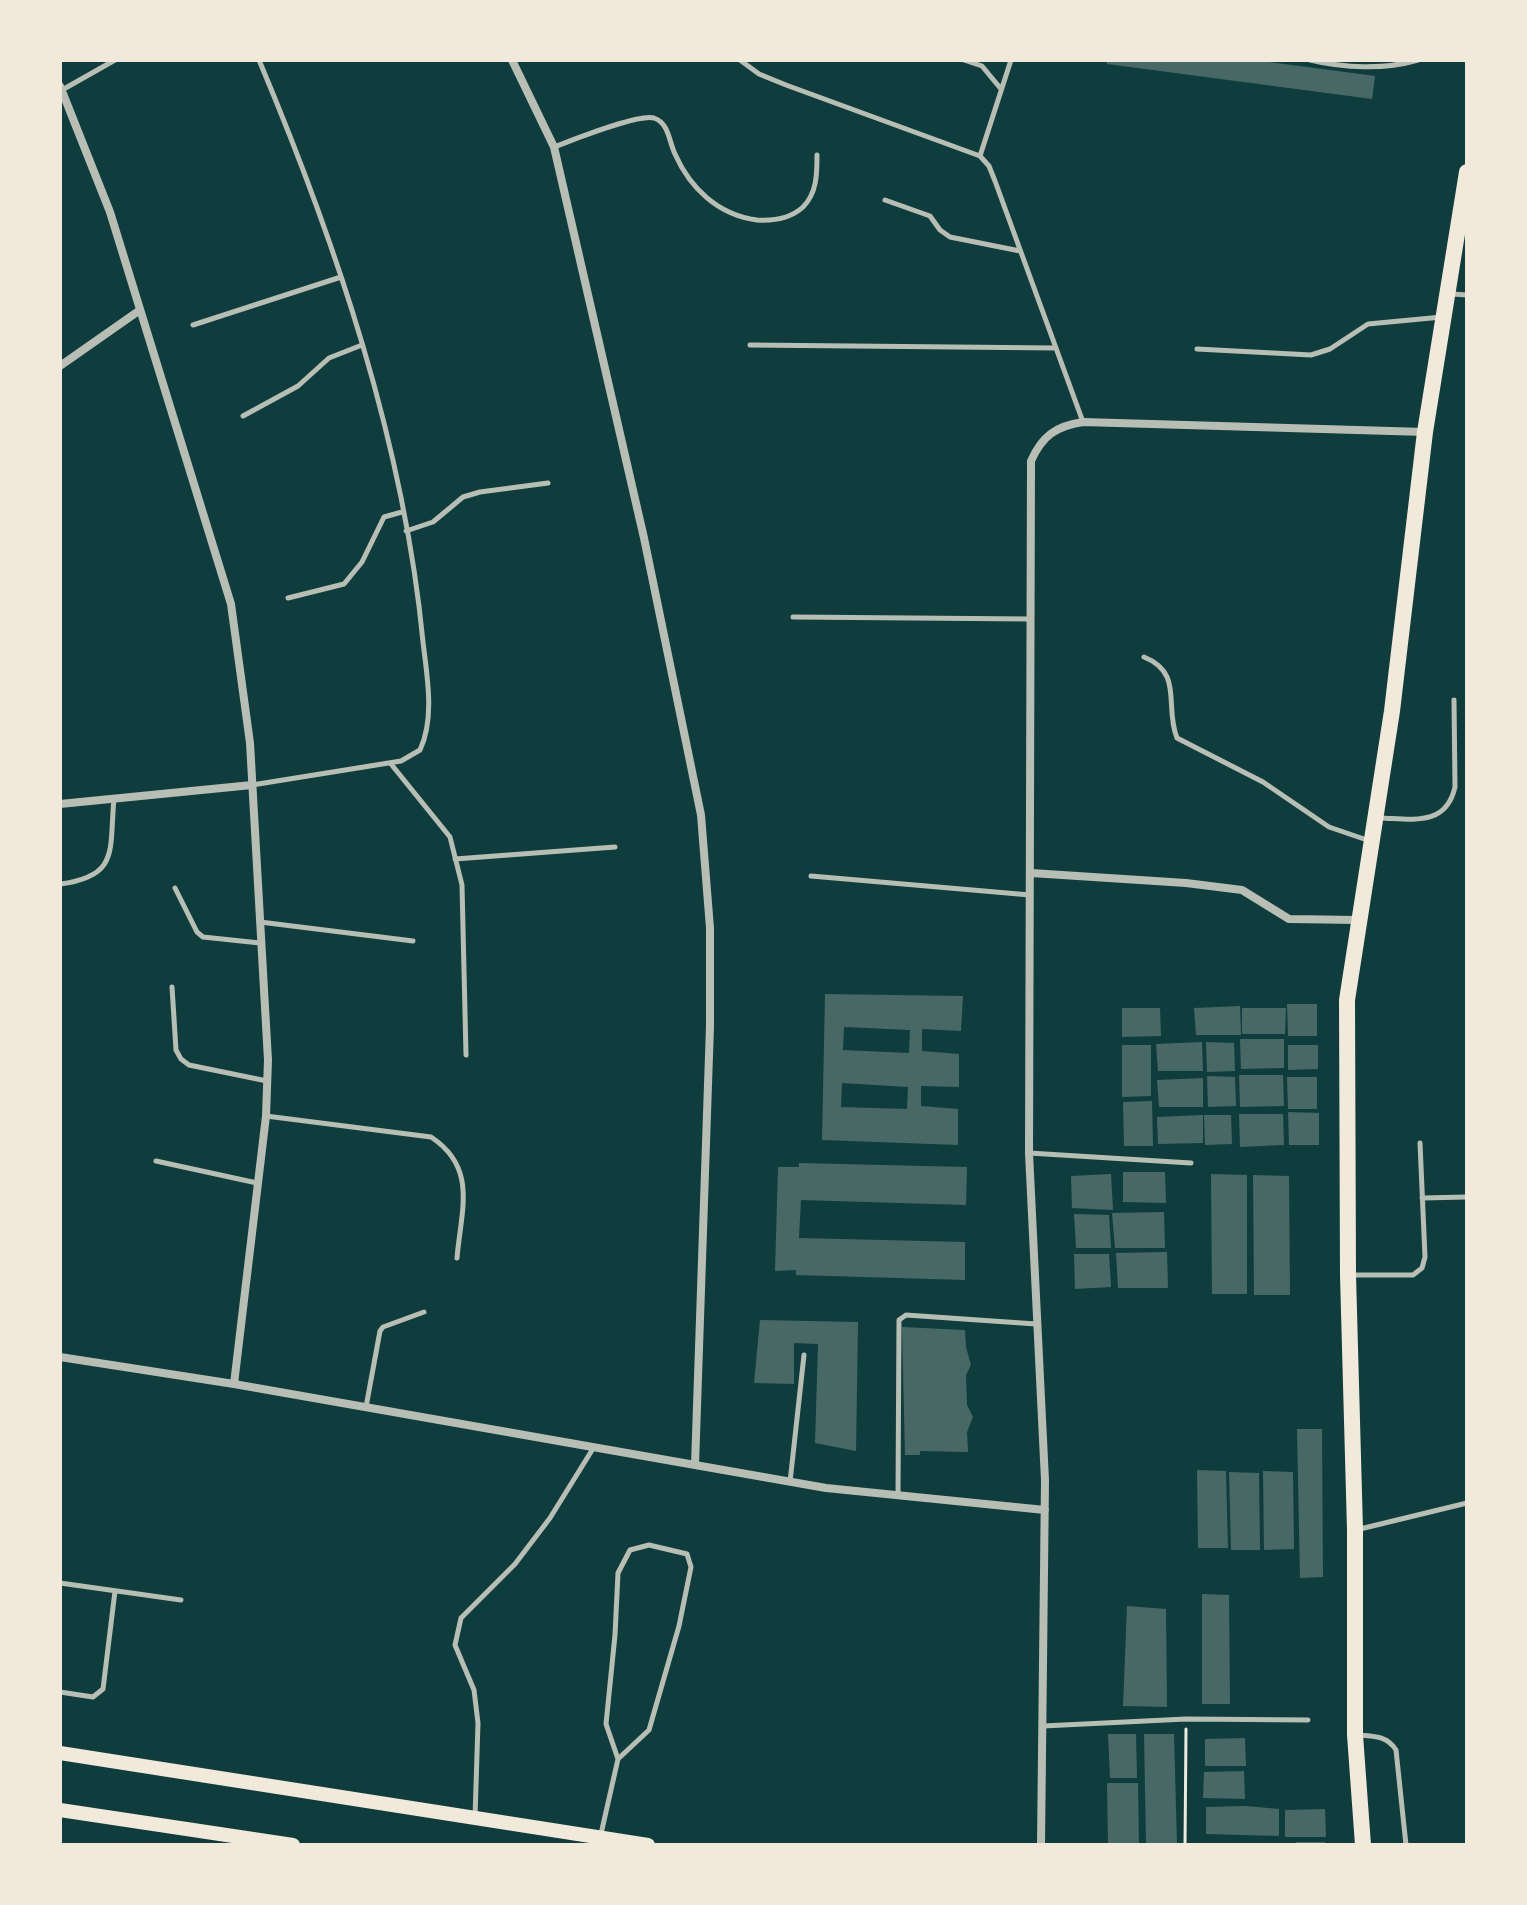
<!DOCTYPE html>
<style>
body{margin:0}
#map{position:relative;width:1527px;height:1905px;overflow:hidden;background:#0f3d3e;font-family:Cabin,sans-serif}
canvas{display:block}
.frame{position:absolute;inset:0;border:62px solid #f1e9da;pointer-events:none}
</style>
<div id="map">
<canvas width="1527" height="1905"></canvas>
<div class="frame"></div>
</div>
<script>
const g = document.querySelector('canvas').getContext('2d');
g.lineJoin = 'round';
function fillPath(path, color) {
  g.fillStyle = color;
  g.fill(path, 'evenodd');
}
function strokePath(path, color, width, dash) {
  g.strokeStyle = color;
  g.lineWidth = width;
  g.lineCap = dash ? 'butt' : 'round';
  g.setLineDash(dash || []);
  g.stroke(path);
}
fillPath(new Path2D(`
 M1107 60H1254L1375 76 1372 99 1107 64Z
 M825 994 963 996 961 1031 922 1029V1051L959 1054V1087L921 1086V1106L958 1109V1145L822 1140ZM844 1027 910 1030 909 1053 843 1050ZM842 1083 908 1087 907 1109 841 1107Z
 M1287 1004H1317V1036H1288Z
 M1240 1006 1241 1035H1196L1194 1008Z
 M1122 1008H1160L1161 1036 1122 1037Z
 M1242 1008H1286L1285 1034H1242Z
 M1240 1039H1284V1068L1241 1069Z
 M1202 1042 1203 1071H1158L1156 1044Z
 M1206 1042 1234 1043 1235 1071 1207 1072Z
 M1122 1045H1151V1096L1122 1097Z
 M1288 1045H1318V1069L1288 1070Z
 M1239 1075H1283L1284 1106 1240 1107Z
 M1207 1076 1235 1077 1236 1106 1208 1107Z
 M1287 1077H1317V1109H1288Z
 M1203 1078V1107H1159L1157 1080Z
 M1152 1101 1153 1146H1124L1123 1102Z
 M1288 1112 1319 1113V1145H1289Z
 M1239 1114H1283L1284 1145 1240 1147Z
 M1203 1115V1143L1158 1144 1157 1117Z
 M1204 1115H1231L1232 1144 1205 1145Z
 M799 1163 967 1167 966 1205 801 1200 799 1238 965 1242V1280L796 1275V1270L775 1271 778 1167H799Z
 M1123 1172H1165L1166 1203 1123 1202Z
 M1111 1174 1113 1210 1072 1208 1071 1176Z
 M1211 1174 1247 1175V1294H1212Z
 M1253 1175 1289 1176 1290 1295H1254Z
 M1164 1212 1165 1248H1115L1112 1213Z
 M1074 1214 1109 1215 1111 1248H1076Z
 M1167 1252 1168 1288H1118L1116 1253Z
 M1074 1254H1109L1111 1287 1075 1289Z
 M760 1320 858 1322 856 1451 815 1443 818 1344 794 1343V1384L754 1383Z
 M902 1327 965 1330 966 1347 971 1365 966 1375 967 1405 973 1417 967 1432 968 1452 920 1451V1455H905Z
 M1297 1429H1322L1323 1577 1300 1578Z
 M1197 1470 1226 1471 1228 1548H1198Z
 M1263 1471 1293 1472 1294 1549 1264 1550Z
 M1229 1472 1259 1473 1260 1550H1231Z
 M1202 1594 1229 1595 1230 1704H1202Z
 M1127 1606 1166 1609 1167 1707 1123 1706Z
 M1108 1734H1136L1137 1778H1110Z
 M1144 1734H1174L1177 1845H1146Z
 M1245 1738 1246 1766H1205V1739Z
 M1244 1771 1245 1799 1203 1798 1204 1772Z
 M1107 1783H1138L1139 1845H1108Z
 M1246 1806 1279 1809V1836L1206 1834V1807Z
 M1325 1809 1326 1837H1285V1810Z
 M1296 1842H1325V1845H1296Z`), '#486865');
strokePath(new Path2D(`
 M1185 1845 1186 1729`), '#f1e9da', 3);
strokePath(new Path2D(`
 M740 60 759 74 786 85 980 156 989 166 995 181 1083 422
 M964 60 982 66 1001 89
 M1310 60C1344 68 1384 70 1418 60
 M1466 60H1467
 M62 90 115 60
 M554 147C573 140 637 114 654 118 669 123 669 142 675 154 690 188 718 215 757 220 773 221 791 218 803 207 817 193 817 174 817 155
 M980 156 1011 60
 M885 200 930 216 940 230 950 237 1020 251
 M1452 294 1467 295
 M193 325 341 277
 M750 345 1056 348
 M1197 349 1311 355 1330 349 1368 324 1442 317
 M243 416 298 386 329 358 362 345
 M406 531 433 522 463 497 480 492 548 483
 M288 598 344 584 362 562 384 517 402 512
 M793 617 1030 619
 M1144 657C1184 673 1164 706 1177 738L1263 782 1329 827 1370 841
 M391 764 450 837 462 885 466 1055
 M252 785 401 761 420 750C435 718 427 676 423 642 404 444 336 243 259 60
 M1380 818C1412 819 1446 827 1455 787L1454 700
 M455 859 615 847
 M811 876 1030 895
 M60 884C120 876 109 850 114 799
 M175 888 197 932 203 937 260 943
 M260 922 413 941
 M172 987 176 1050 181 1059 189 1065 267 1081
 M266 1116 431 1137C478 1168 461 1210 457 1258
 M1029 1153 1191 1163
 M156 1161 257 1183
 M1422 1198 1467 1197
 M1353 1275H1413L1422 1268 1425 1257 1420 1143
 M366 1407 380 1331 383 1327 424 1312
 M790 1482 804 1355
 M898 1494 899 1320 906 1315 1036 1324
 M1360 1529 1467 1503
 M60 1583 181 1600
 M60 1692 93 1697 103 1689 115 1591
 M1043 1726 1186 1719 1308 1720
 M1359 1735C1374 1736 1387 1736 1396 1750L1406 1845
 M475 1817 478 1723 474 1690 455 1645 461 1618 515 1564 550 1518 594 1447
 M601 1834 618 1759 606 1724 615 1635 618 1573 630 1550 649 1545 687 1554 691 1567 679 1626 649 1730 618 1759`), '#b8beb3', 5);
strokePath(new Path2D(`
 M512 60 554 147 644 538 701 815 710 928V1026L695 1465
 M60 86 110 212 231 604 250 743 268 1060 266 1116 234 1384
 M60 366 140 310
 M60 804 252 785
 M1031 873 1186 883 1242 890 1289 919 1358 920
 M60 1357 234 1384 826 1488 1045 1510
 M1041 1845 1045 1480 1029 1153 1031 461C1042 436 1056 426 1083 422L1425 432`), '#b8beb3', 8);
strokePath(new Path2D(`
 M60 1753 648 1845
 M60 1810 293 1845`), '#f1e9da', 14);
strokePath(new Path2D(`
 M1363 1845 1355 1735V1530L1348 1275 1347 1000 1392 711 1425 432 1467 172`), '#f1e9da', 16);
</script>
